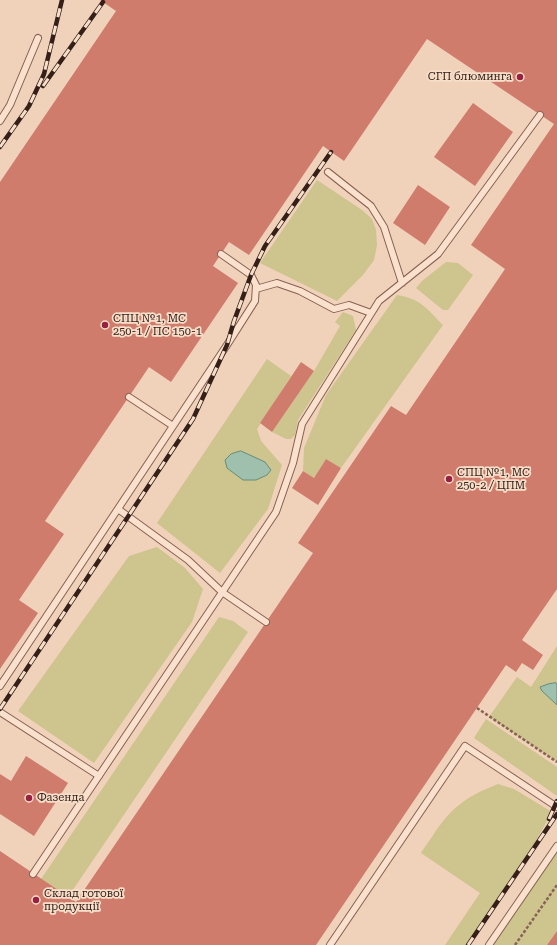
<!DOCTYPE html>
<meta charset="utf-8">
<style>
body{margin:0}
canvas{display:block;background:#f0d1b9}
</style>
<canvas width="557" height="945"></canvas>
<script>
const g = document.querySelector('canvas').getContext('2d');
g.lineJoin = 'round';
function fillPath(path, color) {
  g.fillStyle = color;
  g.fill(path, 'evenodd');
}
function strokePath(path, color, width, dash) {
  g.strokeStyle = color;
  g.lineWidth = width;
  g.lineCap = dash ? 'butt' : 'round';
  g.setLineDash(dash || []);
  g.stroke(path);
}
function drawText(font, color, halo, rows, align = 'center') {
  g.font = font + ' "Roboto Serif",serif';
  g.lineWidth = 3.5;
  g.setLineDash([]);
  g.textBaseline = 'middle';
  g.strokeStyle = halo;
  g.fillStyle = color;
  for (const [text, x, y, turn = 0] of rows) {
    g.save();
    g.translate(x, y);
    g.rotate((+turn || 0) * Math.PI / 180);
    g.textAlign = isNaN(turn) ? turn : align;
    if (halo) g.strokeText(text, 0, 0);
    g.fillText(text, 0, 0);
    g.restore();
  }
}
fillPath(new Path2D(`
 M317 180 362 210 372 219 376 230 377 245 374 260 363 275 337 301 260 263Z
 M446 262 458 263 473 275 448 310H443L416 288 422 281Z
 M397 295C421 299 426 308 443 325L341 468 326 459 314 478 303 471 304 448 326 395Z
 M343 312 353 316 356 330 298 420 295 435 291 439H286L272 432 314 371 340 326 335 322Z
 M267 359 291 376 257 429 261 441 282 465 268 509 220 573 157 523Z
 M157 547 185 568 203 589 192 622 94 763 18 711 129 556Z
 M219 617 233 621 248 632 68 897 41 879Z
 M557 646V762L489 717 517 677 531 687Z
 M486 719 557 767V796L474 738Z
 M498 784 514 789 552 812 523 864 468 945H445L480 893 421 853C425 846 431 839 435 832 454 805 468 796 498 784Z
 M557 845V931L547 945H488Z`), '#cdc48e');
const water = new Path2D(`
 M241 451 265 462 271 470 267 475 256 480H243L227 468 225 460 231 454Z
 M556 683 557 685V705L542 691 540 687 548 684Z`);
fillPath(water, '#9ec0ad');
strokePath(water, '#668d79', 1);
fillPath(new Path2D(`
 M100 0H557V589L522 640 543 655 533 670 522 663 516 672 506 665 316 945H0V851L76 902 313 553 298 543 391 406 406 415 505 269 471 245 554 124 427 39 344 161 323 146 249 255 229 242 213 266 238 283 171 382 149 367 45 521 64 534 19 600 38 613 0 669V182L116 11Z
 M473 103 513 132 475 186 434 157Z
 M418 185 450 207 425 245 393 223Z
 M301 362 314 371 272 432 260 423Z
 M326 459 341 468 318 505 292 488 303 471 314 478Z
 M26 756 68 783 34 836 0 814V774L11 781Z
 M557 931V945H547Z`), '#d07c6d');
const service = new Path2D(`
 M0 121 10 105 38 38
 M328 172 371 206 384 227 402 283
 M256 289 277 283 300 291 334 309 349 305 371 313
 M129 397 173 426
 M118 509 188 560 222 592 266 622
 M0 686 227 345 255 301 256 285 251 275 221 254
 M0 712 99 776
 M33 874 276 512 293 463 302 424 379 301 438 254 540 115
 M330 945 465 746 557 807
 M489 945 557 846`);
strokePath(service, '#876153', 8);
strokePath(new Path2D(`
 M477 708 557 762
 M515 945 557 885`), '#876153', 2.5, [3, 2]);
strokePath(service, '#fae1cd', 6);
const rail = new Path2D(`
 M43 86 103 2
 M0 147 29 106 44 74 62 0
 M0 709 193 419 227 345 234 321 251 275 265 246 331 152
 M549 819 557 801
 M468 945 557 814`);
strokePath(rail, '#352019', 4.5);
strokePath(rail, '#f7dec9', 3, [9]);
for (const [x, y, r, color] of [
 [520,77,4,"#982141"],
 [105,325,4,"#982141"],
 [449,479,4,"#982141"],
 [29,798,4,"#982141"],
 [36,900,4,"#982141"]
]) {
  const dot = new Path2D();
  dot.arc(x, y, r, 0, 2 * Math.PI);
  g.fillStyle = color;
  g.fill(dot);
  strokePath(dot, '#f7dec9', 1.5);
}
drawText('11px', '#352019', '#f7dec9', [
 ["СГП блюминга",512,77,"right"],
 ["СПЦ №1, МС",113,319],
 ["250-1 / ПС 150-1",113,332],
 ["СПЦ №1, МС",457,473],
 ["250-2 / ЦПМ",457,486],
 ["Фазенда",37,798],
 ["Склад готової",44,894],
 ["продукції",44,907]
], 'left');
</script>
